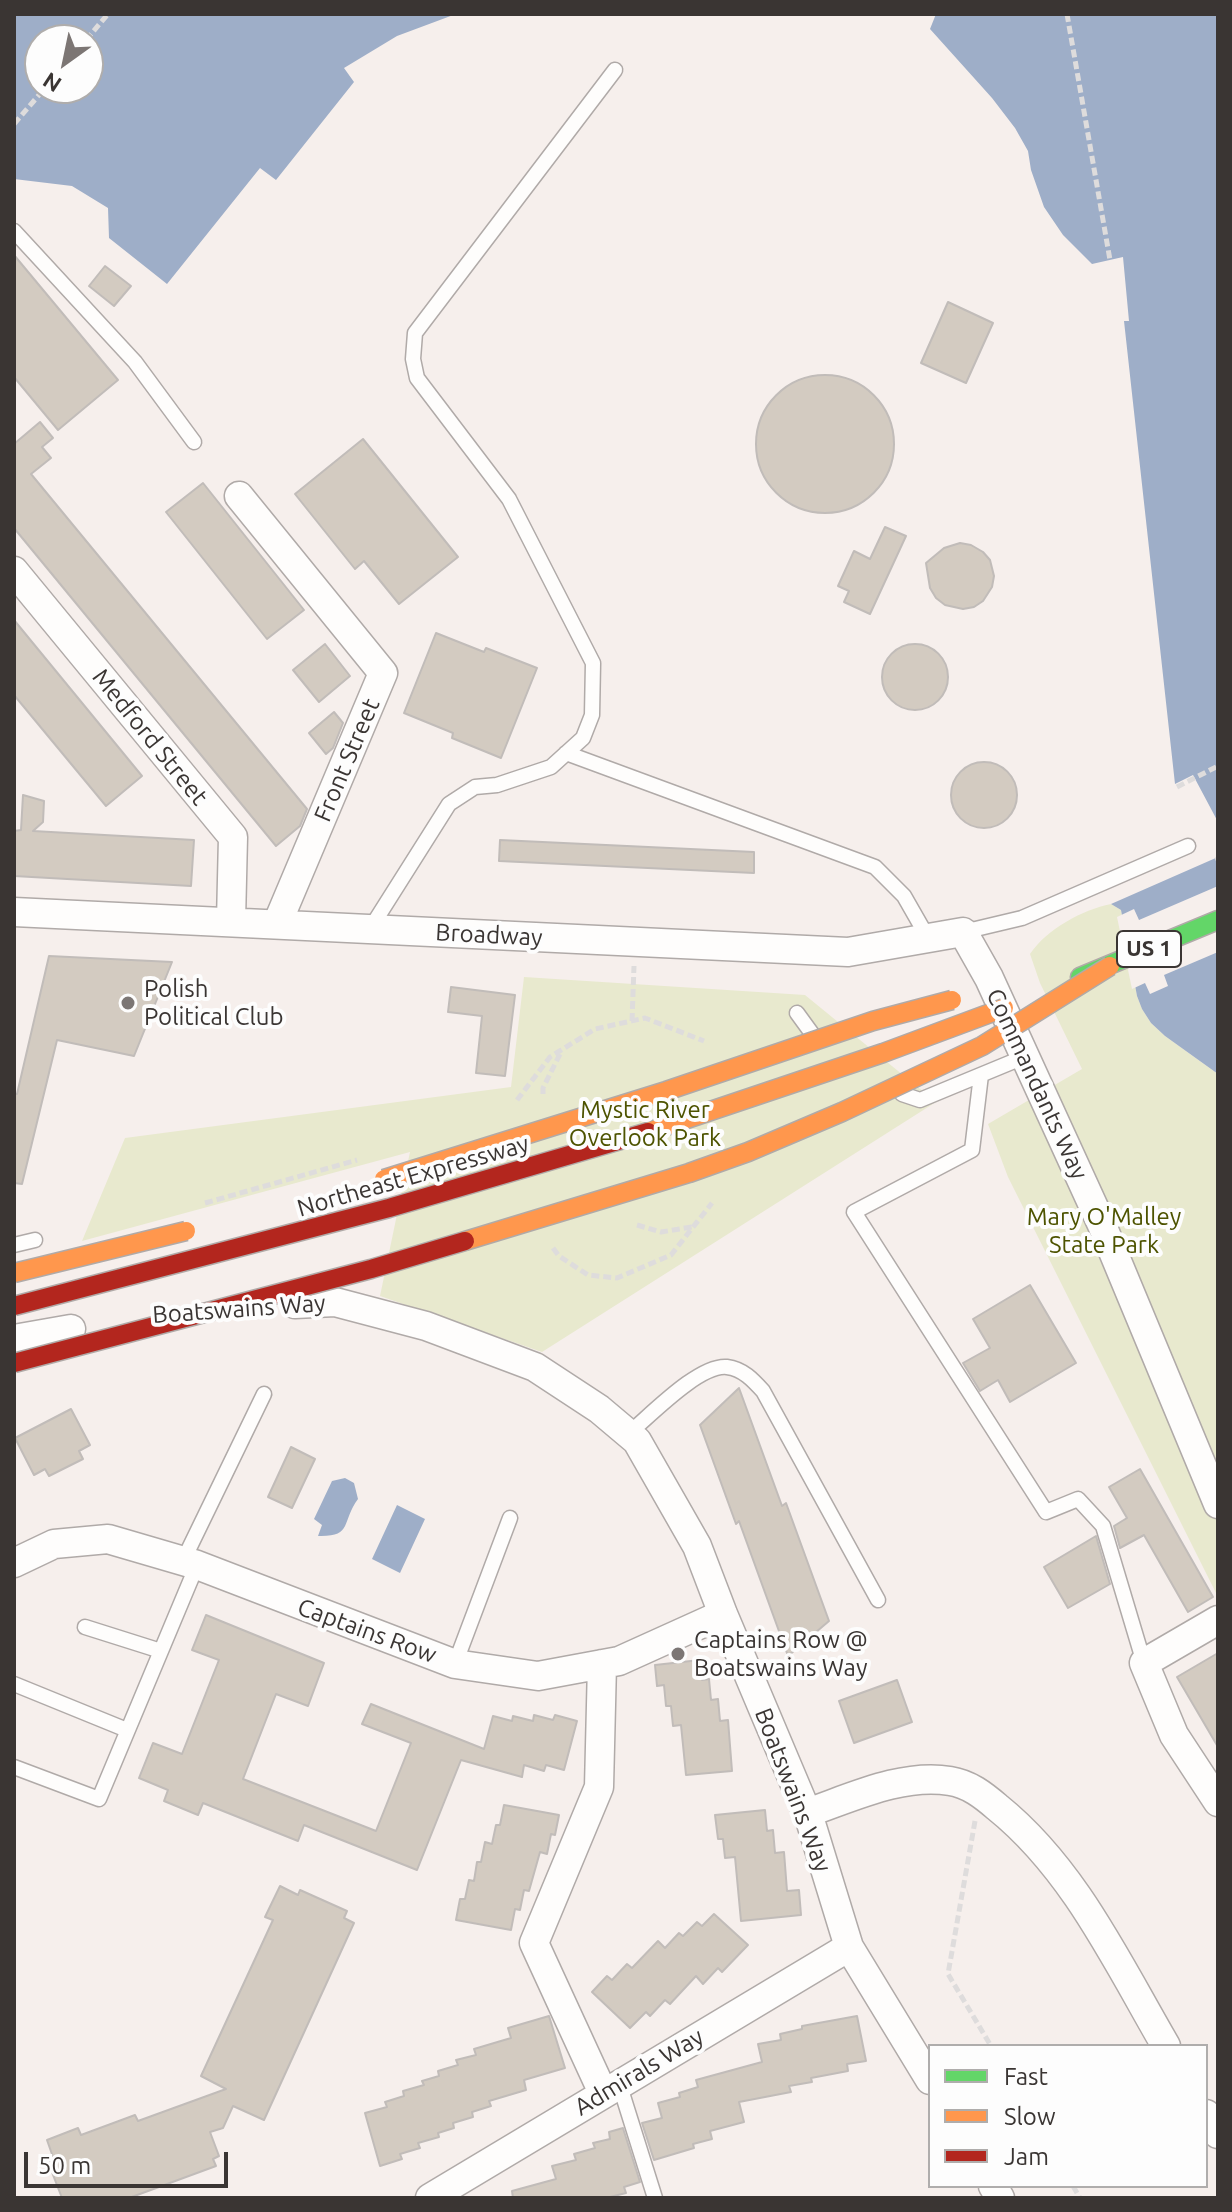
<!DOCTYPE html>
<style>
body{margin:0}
#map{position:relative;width:1232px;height:2212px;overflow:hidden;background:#f6efec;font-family:Ubuntu,sans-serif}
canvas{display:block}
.frame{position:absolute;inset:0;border:16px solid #3a3533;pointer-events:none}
.legend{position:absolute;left:928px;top:2044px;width:280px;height:144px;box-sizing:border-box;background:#fdfdfd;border:2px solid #afadac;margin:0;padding:10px 14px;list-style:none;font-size:24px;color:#3a3533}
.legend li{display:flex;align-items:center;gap:16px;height:40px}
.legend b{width:40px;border:2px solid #afadac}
.north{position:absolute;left:24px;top:24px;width:80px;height:80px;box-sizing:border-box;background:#fdfdfd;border:2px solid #afadac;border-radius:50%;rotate:213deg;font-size:22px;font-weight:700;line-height:32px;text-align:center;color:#3a3533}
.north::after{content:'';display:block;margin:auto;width:28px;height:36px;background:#7c7674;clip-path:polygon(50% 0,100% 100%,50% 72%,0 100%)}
.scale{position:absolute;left:24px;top:2152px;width:204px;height:36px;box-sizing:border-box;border:4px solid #3a3533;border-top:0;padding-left:10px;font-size:24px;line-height:28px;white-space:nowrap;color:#3a3533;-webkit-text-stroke:6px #fdfdfd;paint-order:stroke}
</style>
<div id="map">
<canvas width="1232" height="2212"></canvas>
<div class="frame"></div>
<ul class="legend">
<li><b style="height:10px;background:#63d668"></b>Fast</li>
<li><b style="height:10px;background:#ff974d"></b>Slow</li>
<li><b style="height:10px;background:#b3261e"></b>Jam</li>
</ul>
<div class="north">N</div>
<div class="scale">50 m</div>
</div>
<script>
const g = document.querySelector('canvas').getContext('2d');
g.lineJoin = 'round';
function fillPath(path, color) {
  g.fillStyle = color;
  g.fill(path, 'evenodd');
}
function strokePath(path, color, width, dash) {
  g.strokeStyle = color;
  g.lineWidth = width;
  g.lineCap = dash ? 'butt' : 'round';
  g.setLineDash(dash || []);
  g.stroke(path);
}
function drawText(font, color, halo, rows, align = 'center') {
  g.font = font + ' Ubuntu,sans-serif';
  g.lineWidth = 8;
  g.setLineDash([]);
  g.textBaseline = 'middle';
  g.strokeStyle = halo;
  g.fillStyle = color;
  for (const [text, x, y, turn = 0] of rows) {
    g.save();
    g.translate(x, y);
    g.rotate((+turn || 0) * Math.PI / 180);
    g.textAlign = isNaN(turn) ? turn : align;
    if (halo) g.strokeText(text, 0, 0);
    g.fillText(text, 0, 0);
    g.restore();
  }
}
fillPath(new Path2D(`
 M1111 904 1121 910 1137 996 1142 1009 1151 1023 1165 1036 1218 1074V1597L1008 1177 988 1124 1082 1069 1040 983 1030 954C1047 929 1082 910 1111 904Z
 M524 977 805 995 936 1102 542 1352 380 1296 410 1152 82 1241 125 1138 511 1087Z`), '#e8e9ce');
fillPath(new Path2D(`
 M14 14H456L397 36 344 68 354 82 276 180 260 168 167 284 109 238 108 208 72 186 14 179ZM88 40V88H40V40Z
 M936 14H1218V822L1193 775 1175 784 1124 321H1129L1123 257 1092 264 1063 235 1044 207 1031 170 1028 151 1015 128 992 98 930 29Z
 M1218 857V1074L1165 1036 1151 1023 1142 1009 1137 996 1121 910 1111 904Z
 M345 1478 354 1483 358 1499C341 1522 353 1537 318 1536L322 1525 314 1519 332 1481Z
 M397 1505 425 1519 400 1573 372 1559Z`), '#9eaec8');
fillPath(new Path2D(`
 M1218 886V952L1164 975 1168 986 1150 994 1145 983 1132 989 1117 917 1134 909 1139 920Z`), '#f6efec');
const building = new Path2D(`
 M14 255 118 380 58 430 14 377Z
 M105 266 131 286 114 306 89 286Z
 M948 302 993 323 966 383 921 363Z
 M756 444a69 69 0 1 1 138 0a69 69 0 1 1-138 0Z
 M40 422 53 438 42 447 51 458 31 474 307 809 300 826 276 846 14 528V444Z
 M363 439 458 557 399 604 364 561 355 569 295 494Z
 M203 483 304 610 267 639 166 512Z
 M885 527 906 536 870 614 844 602 849 591 838 586 854 551 870 559Z
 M960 543 971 545 983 552 990 560 994 576 992 587 983 601 974 607 963 609 945 605 936 598 930 588 926 563 944 548Z
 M14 620 142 776 106 806 14 695Z
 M436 633 484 652 486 648 537 668 501 758 452 738 453 733 404 713Z
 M325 644 350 676 319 702 293 670Z
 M882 677a33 33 0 1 1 66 0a33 33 0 1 1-66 0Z
 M334 712 343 723 333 748 326 754 309 733Z
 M951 795a33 33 0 1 1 66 0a33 33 0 1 1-66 0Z
 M23 795 44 801 43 822 33 831 194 840 191 886 14 876V831L21 830Z
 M500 840 754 852V873L499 861Z
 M49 956 172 962 134 1056 57 1040 22 1184 14 1183V1094H17Z
 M451 987 515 995 505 1076 476 1073 482 1016 448 1012Z
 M1030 1285 1076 1363 1010 1402 998 1380 980 1391 963 1363 990 1348 973 1319Z
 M739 1388 782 1506 786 1503 829 1621 788 1656 739 1521 736 1524 700 1425Z
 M71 1409 90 1445 79 1451 83 1459 49 1476 45 1469 34 1475 15 1438Z
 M291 1447 315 1459 292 1508 268 1497Z
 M1140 1469 1213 1597 1188 1612 1144 1535 1120 1548 1114 1526 1127 1518 1109 1487Z
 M1096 1536 1110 1584 1068 1608 1044 1567Z
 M206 1615 324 1663 308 1706 276 1694 243 1779 376 1831 411 1743 362 1724 371 1704 484 1749 493 1716 512 1721 513 1716 533 1721 534 1715 553 1720 555 1715 577 1721 564 1770 546 1765 544 1771 524 1765 522 1777 461 1760 417 1870 304 1825 298 1841 203 1803 198 1815 164 1801 168 1790 139 1778 153 1743 182 1754 219 1660 192 1650Z
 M1218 1653V1747L1177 1677Z
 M700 1660 702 1680 709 1679 711 1700 718 1699 720 1721 728 1720 732 1771 686 1775 681 1725 673 1726 671 1706H666L664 1685 657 1686 655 1665Z
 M897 1680 912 1722 854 1743 839 1701Z
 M504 1805 559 1815 555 1835 551 1834 547 1854 540 1852 529 1891 524 1890 520 1910 515 1909 511 1930 456 1920 460 1899H465L469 1880 474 1881 477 1862H481L485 1842 492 1844 496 1825H500Z
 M765 1810 767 1831 773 1830 775 1853 784 1852 787 1891 799 1890 801 1915 741 1921 735 1857 725 1858 723 1839H718L715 1815Z
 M280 1886 298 1895 300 1890 347 1911 344 1918 354 1923 264 2120 233 2106 223 2128 210 2132 219 2156 213 2159 216 2166 129 2198H62L48 2162 54 2160 47 2140 78 2128 81 2135 135 2115 138 2121 226 2089 201 2076 273 1920 265 1917Z
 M714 1914 748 1945 722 1972 718 1968 703 1984 696 1976 670 2004 665 2000 650 2016 646 2012 630 2028 592 1992 607 1976 612 1980 627 1964 632 1968 658 1941 665 1948 679 1933 683 1936 697 1922 702 1926Z
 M549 2016 565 2068 524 2080 526 2090 489 2101 491 2106 472 2112 473 2117 453 2123 454 2128 438 2133 439 2137 418 2143 420 2148 400 2154 402 2159 380 2166 365 2113 387 2107 385 2102 404 2096 403 2091 424 2085 422 2081 439 2076 438 2071 458 2065 456 2060 476 2055 474 2049 511 2038 508 2028Z
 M857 2016 866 2061 847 2064 848 2071 811 2078 812 2082 789 2086 791 2092 739 2102 744 2122 710 2131 712 2139 693 2144 694 2148 654 2160 642 2123 662 2118 658 2103 680 2097 679 2093 698 2087 696 2080 762 2062 758 2044 781 2040 780 2034 802 2029V2026Z
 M623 2128 640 2182 624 2187 626 2193 606 2198H513L512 2191 556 2179 552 2166 576 2160 574 2154 595 2148 593 2143 610 2139 609 2132Z`);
fillPath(building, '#d3cbc1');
strokePath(building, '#c1bcb9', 2);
const lane = new Path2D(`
 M14 231 135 362 194 442
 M566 753 875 867 904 896 928 938
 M370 929 449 804 475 787 497 785 551 767 583 738 592 715 593 663 509 499 417 378 413 359 415 333 615 70
 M963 932 1022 918 1188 846
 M797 1013 813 1035
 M981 1075 972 1150 854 1212 1046 1512 1078 1499 1103 1526 1144 1663
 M902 1094 920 1100 1024 1057
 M14 1245 35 1240
 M628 1434C650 1416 699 1364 727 1367 743 1369 753 1380 763 1391L878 1600
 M183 1561 264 1394
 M85 1627 161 1651
 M455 1664 510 1518
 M14 1684 127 1730
 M14 1767 99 1799 197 1565
 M619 2083 655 2198`);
const street = new Path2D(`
 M239 496 383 673 277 924
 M14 571 233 837 231 921
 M14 912 848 952 963 932 989 978 1102 1225 1218 1504
 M295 1304 335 1302 426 1326 535 1367 599 1409 637 1441 697 1546 723 1614 810 1820 849 1947 930 2080
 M14 1339 71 1329
 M14 1563 54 1544 108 1539 197 1565 455 1664 538 1676 619 1661 723 1614
 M1218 1620 1144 1663 1174 1735 1218 1802
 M602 1664 599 1787 534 1943 603 2093
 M807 1813C851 1798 902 1773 950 1781 969 1784 983 1795 997 1807 1074 1869 1117 1962 1166 2046
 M1206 2114 1218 2134
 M993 2186 1000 2198
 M430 2198 849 1947`);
const fast = new Path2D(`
 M1080 977 1218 920`);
strokePath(lane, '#b0aaa8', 17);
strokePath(street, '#b0aaa8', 31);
strokePath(fast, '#b0aaa8', 21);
strokePath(new Path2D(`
 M1067 14 1110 260
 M86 40 108 14
 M14 124 45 88
 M1177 787 1218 766
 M1217 857 1218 860
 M1217 979H1218
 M632 1021 634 966
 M543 1094V1088L561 1052
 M517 1100 550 1057 595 1029 645 1018 704 1041
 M205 1203 357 1160
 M637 1225 661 1232 692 1227
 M553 1248 559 1256 588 1275 617 1278 671 1255 712 1203
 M975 1821 948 1974 991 2046
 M1073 2186 1080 2198`), '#dedcdc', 5, [8, 4]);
strokePath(lane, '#fefdfc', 14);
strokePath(street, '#fefdfc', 28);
strokePath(fast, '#63d668', 18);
const slowBridge = new Path2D(`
 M648 1132 883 1053 1004 1008
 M384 1179 666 1091 873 1021 952 1000
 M465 1241 689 1173 748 1152 842 1112 982 1046 1110 966
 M14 1273 186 1231`);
const jamBridge = new Path2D(`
 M14 1306 389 1208 648 1132
 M14 1363 371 1269 465 1241`);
strokePath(slowBridge, '#b0aaa8', 21, []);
strokePath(jamBridge, '#b0aaa8', 21, []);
strokePath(slowBridge, '#ff974d', 18);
strokePath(jamBridge, '#b3261e', 18);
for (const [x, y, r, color] of [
 [128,1003,8,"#7c7674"],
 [678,1654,8,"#7c7674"]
]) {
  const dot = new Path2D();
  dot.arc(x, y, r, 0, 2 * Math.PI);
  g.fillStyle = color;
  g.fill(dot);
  strokePath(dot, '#fdfdfd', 3);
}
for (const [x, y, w] of [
 [1149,949,64]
]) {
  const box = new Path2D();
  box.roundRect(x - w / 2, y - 18, w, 36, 6);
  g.fillStyle = '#fdfdfd';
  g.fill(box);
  strokePath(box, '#3a3533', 2);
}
drawText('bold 22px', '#3a3533', null, [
 ["US 1",1149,949]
]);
drawText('24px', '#3a3533', '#fdfdfd', [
 ["Medford Street",150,737,51],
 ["Front Street",347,760,-67],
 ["Broadway",489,935,3],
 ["Commandants Way",1037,1084,65],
 ["Northeast Expressway",413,1176,-16],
 ["Boatswains Way",239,1309,-4],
 ["Captains Row",367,1631,20],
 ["Boatswains Way",793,1790,69],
 ["Admirals Way",639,2072,-31]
]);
drawText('24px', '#3a3533', '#fdfdfd', [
 ["Polish",144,989],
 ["Political Club",144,1017],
 ["Captains Row @",694,1640],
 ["Boatswains Way",694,1668]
], 'left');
drawText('24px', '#4d5300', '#fdfdfd', [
 ["Mystic River",645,1110],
 ["Overlook Park",645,1138],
 ["Mary O'Malley",1104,1217],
 ["State Park",1104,1245]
]);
</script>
